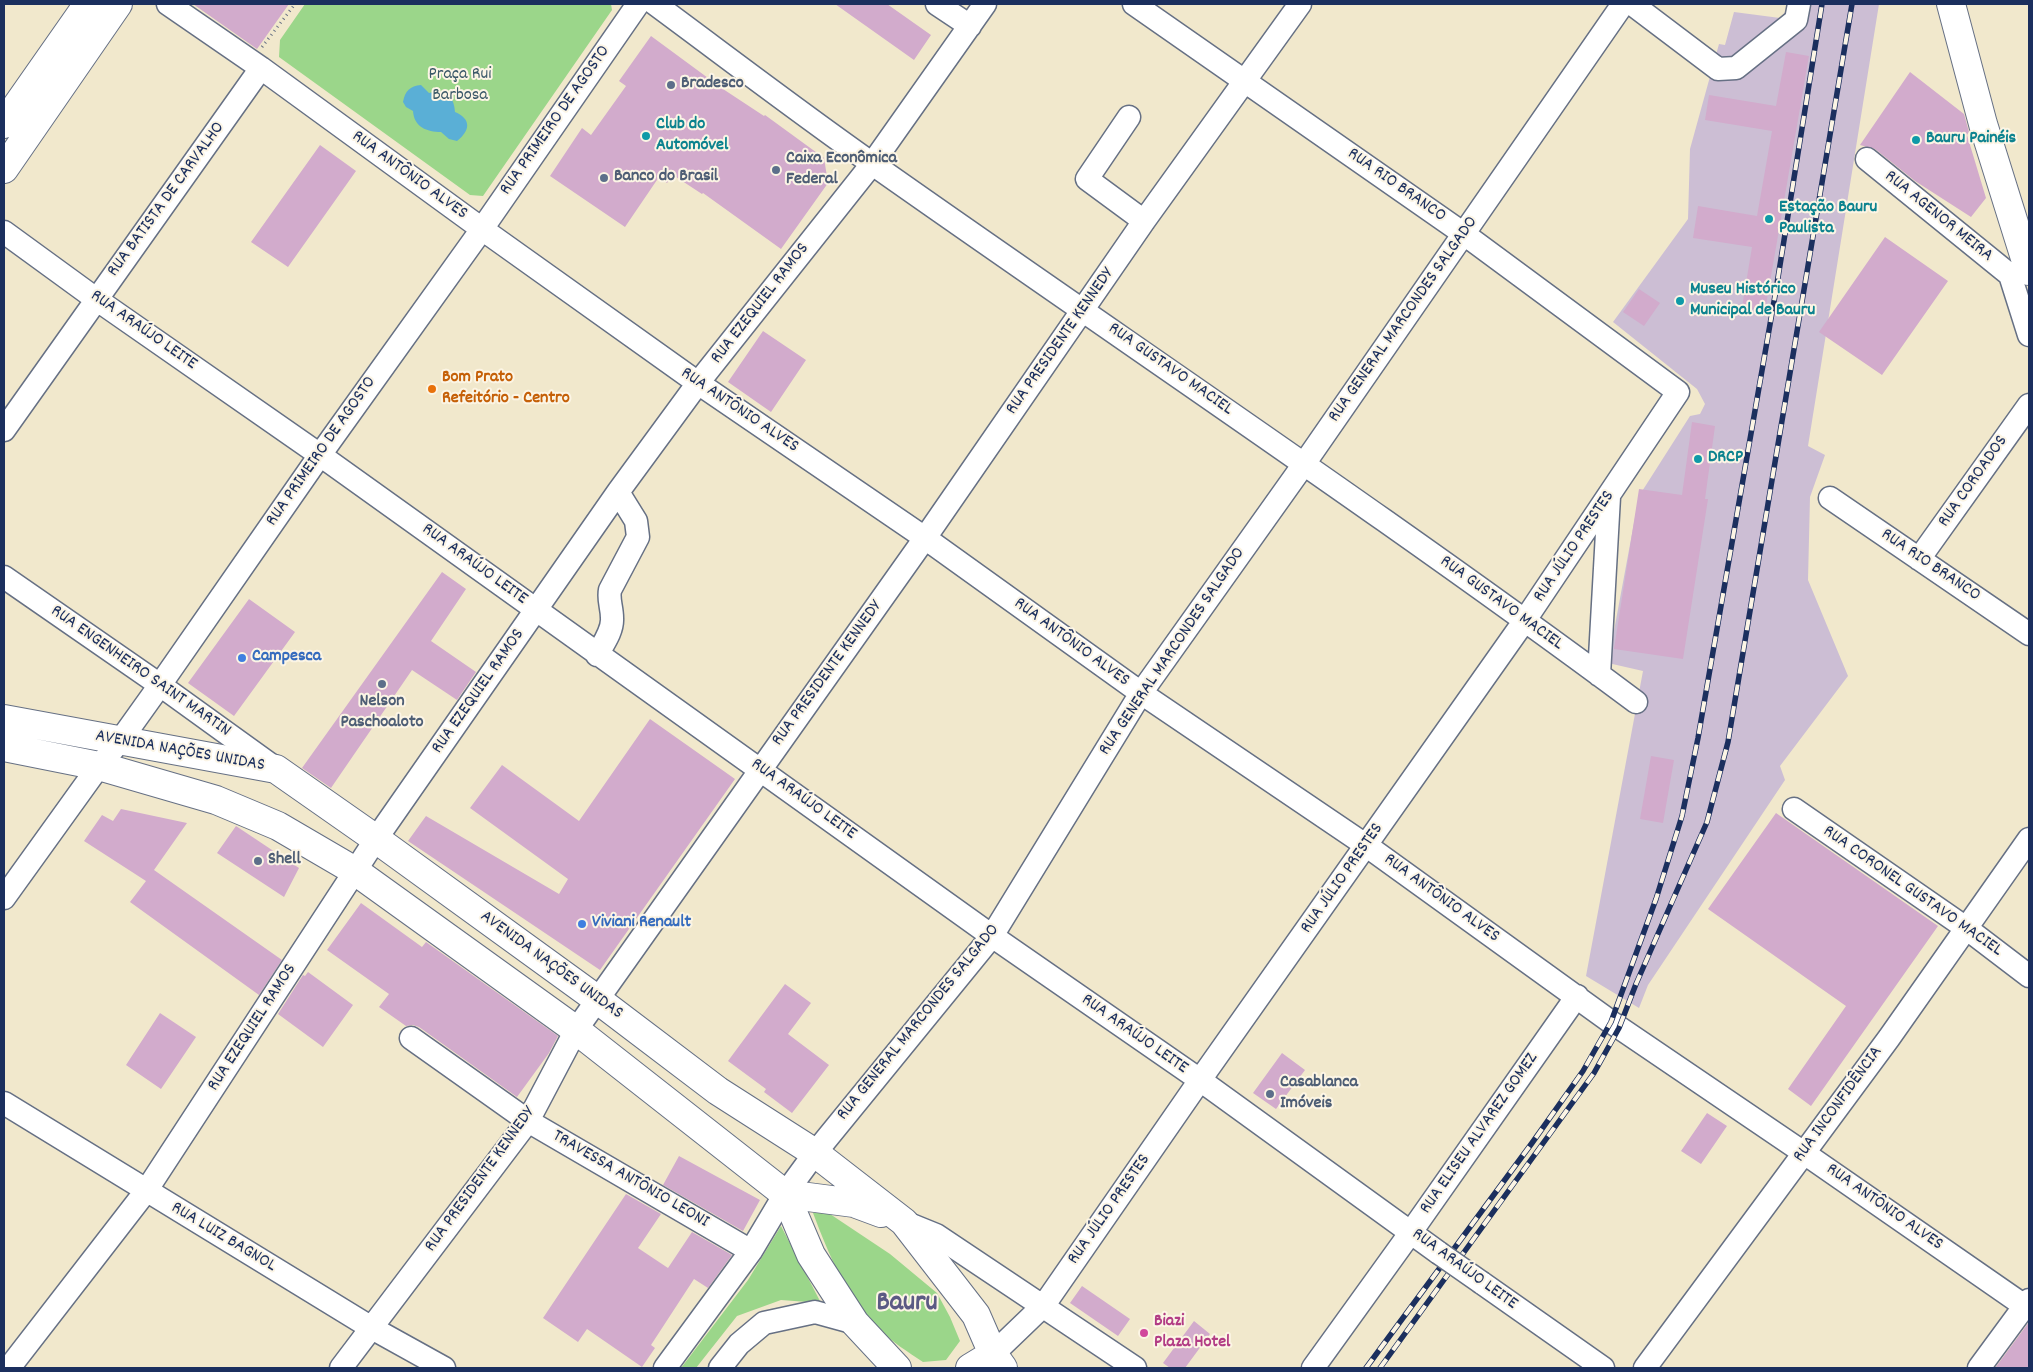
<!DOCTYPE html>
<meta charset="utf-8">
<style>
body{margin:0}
#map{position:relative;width:2033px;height:1372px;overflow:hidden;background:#f1e8cc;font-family:Dekko,sans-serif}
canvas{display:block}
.frame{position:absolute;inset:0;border:5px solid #1b2f5e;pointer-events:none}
</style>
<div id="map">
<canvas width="2033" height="1372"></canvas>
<div class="frame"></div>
</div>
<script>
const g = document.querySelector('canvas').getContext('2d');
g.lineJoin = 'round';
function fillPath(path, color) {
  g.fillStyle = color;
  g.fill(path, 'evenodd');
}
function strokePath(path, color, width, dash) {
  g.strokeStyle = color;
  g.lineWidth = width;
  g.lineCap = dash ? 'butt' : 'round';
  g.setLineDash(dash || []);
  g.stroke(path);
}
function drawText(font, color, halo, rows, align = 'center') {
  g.font = font + ' Dekko,sans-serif';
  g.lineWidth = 4;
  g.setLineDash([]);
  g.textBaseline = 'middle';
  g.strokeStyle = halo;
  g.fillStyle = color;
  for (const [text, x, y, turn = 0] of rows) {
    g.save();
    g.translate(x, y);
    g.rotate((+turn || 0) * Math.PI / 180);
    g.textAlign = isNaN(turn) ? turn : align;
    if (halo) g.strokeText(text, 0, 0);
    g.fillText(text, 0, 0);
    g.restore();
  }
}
fillPath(new Path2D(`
 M1792 4H1879L1808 446 1825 455 1810 497 1808 580 1848 676 1780 766 1785 780 1648 985 1639 1008 1586 976 1643 671 1608 663 1639 496 1690 416 1700 414 1705 404 1697 389 1613 322 1688 219 1690 149 1719 44 1725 45 1734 12 1780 18Z`), '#ccbed4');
fillPath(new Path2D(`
 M305 4H611L612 10 483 196 470 195 279 57 280 40Z
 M824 1210 890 1254 937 1293 950 1317 960 1341 946 1360 923 1362C908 1352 892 1342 879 1329 846 1297 829 1255 813 1213Z
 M781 1226 821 1303 781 1300 737 1316 696 1368H681L748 1280Z`), '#9bd68a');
fillPath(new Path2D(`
 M421 85 429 93C445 89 454 95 455 112 471 119 471 130 457 141L449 139 441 132C427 132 414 127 413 111L406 107 403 102C405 91 410 86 421 85Z`), '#5aafd6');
fillPath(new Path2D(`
 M193 4H289L257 49Z
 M835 4H887L931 35 914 60Z
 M651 36 723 89 764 116 765 115 824 158 828 183 781 249 703 193 702 194 673 175 667 183 659 177 625 227 550 176 582 128 591 135 626 86 619 81Z
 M1786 52 1809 56 1765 311 1742 307 1752 247 1693 238 1698 206 1757 216 1772 131 1705 120 1709 95 1776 106Z
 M1910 72 1964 114 1969 132 1967 135 1986 198 1971 217 1915 181 1875 149 1860 145Z
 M320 145 356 171 288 267 251 242Z
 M1885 237 1948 281 1882 375 1819 332Z
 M1639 289 1660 303 1644 326 1623 312Z
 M763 331 806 360 771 412 728 382Z
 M1692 422 1715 426 1705 499H1708L1683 659 1614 649 1639 489 1682 495Z
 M442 572 466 589 431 641 476 672 457 700 412 670 331 788 302 768Z
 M249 599 295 632 234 716 188 683Z
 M650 719 735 779 600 970 408 841 426 816 559 894 568 879 470 808 502 765 579 821Z
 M1651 756 1674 760 1663 823 1640 819Z
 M121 809 187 823 154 870 282 960 259 995 130 902 146 881 84 841 102 815 113 821Z
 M1776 813 1938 926 1811 1106 1788 1089 1846 1006 1708 909Z
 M236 826 299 868 284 897 217 853Z
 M361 903 422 947 426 942 558 1036 549 1053 517 1097 419 1027 413 1025 406 1026 379 1007 389 994 327 950Z
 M308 972 353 1005 323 1047 278 1014 303 975 305 976Z
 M785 984 811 1003 788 1034 829 1065 792 1113 764 1092 766 1089 728 1061Z
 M160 1013 196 1037 161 1089 126 1065Z
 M1282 1053 1305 1070 1276 1109 1253 1093Z
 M1707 1113 1727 1126 1701 1164 1681 1151Z
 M679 1156 760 1200 743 1231 663 1185Z
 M626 1194 661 1214 638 1248 668 1268 692 1232 732 1255 708 1288 694 1279 651 1345 655 1348 642 1367 587 1329 578 1342 543 1318Z
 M1082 1286 1130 1319 1118 1336 1070 1303Z
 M1194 1321 1210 1334 1185 1368H1170L1163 1363Z
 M2029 1322V1368H1995Z`), '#d2abcc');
const minor = new Path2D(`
 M168 4 261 68 482 229 698 383 925 538 1141 693 1367 846 1611 1022 1804 1153 2029 1309
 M655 4C728 58 800 113 874 165 1128 344 1387 517 1636 702
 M937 4 970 26
 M1632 4 1718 69 1736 68 1796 20 1799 4
 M1129 117 1087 179 1144 221
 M1867 159 2010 275
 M4 232 96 299 320 455 992 936 1200 1080 1439 1253
 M2022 269 2010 275 2029 335
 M4 430 261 68
 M1830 498 2029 634
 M1919 559 2029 405
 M4 577 160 685 275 768
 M597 655C603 644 613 631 612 618 612 607 608 600 610 590L638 537 636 521 618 492
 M1599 675 1609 497
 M1794 809 1966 928 2029 976
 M4 898 99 766 120 741 160 685 320 455 482 229 638 4
 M411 1038 528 1121 751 1251
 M4 1103 370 1327 444 1368
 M904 1222 936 1235 1135 1368
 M1482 1283 1603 1368
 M993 1354 1044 1305 1200 1080 1525 620 1678 392 1464 234 1134 4
 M9 1368 146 1191 376 839 618 492 698 383 872 164 985 4
 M341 1368 528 1121 576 1030 925 538 1144 221 1300 4
 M665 1368 751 1251 785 1194 815 1153 992 936 1141 693 1304 464 1623 4
 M720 1368 739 1344 764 1323 815 1312 855 1323
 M1313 1368 1411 1232 1577 996
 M1645 1368 1889 1038 2029 839
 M1979 1368 2029 1300`);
const major = new Path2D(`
 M1951 4 1983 124 2029 271
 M4 124 88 4
 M4 169 118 4
 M4 719 276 769 376 839 598 1000 718 1091 815 1153 904 1222 976 1315 993 1354 1003 1368
 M4 747 99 766 216 800 278 826 355 871 576 1030 785 1194 811 1255 855 1323 897 1368
 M785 1194 854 1203 881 1213
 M970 1368 993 1354`);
strokePath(minor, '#667084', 25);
strokePath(major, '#667084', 30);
strokePath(new Path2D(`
 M262 47 295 4`), '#667084', 3, [1, 4]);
strokePath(minor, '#fff', 22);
strokePath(major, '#fff', 28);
const rail = new Path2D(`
 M1366 1368 1532 1143 1583 1071 1611 1022 1656 899 1682 816 1698 738 1776 290 1822 4
 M1380 1368 1594 1073 1619 1028 1636 984 1707 822 1728 742 1852 4`);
strokePath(rail, '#1b2f5e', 5.5);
strokePath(rail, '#fcf5e5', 4, [11]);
const minorBridge = new Path2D(`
 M1439 1253 1482 1283`);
strokePath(minorBridge, '#667084', 25, []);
strokePath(minorBridge, '#fff', 22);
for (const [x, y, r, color] of [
 [671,85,5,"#5c6f8a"],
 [646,136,5,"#0f9aa8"],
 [1916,140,5,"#0f9aa8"],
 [776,170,5,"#5c6f8a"],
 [604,178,5,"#5c6f8a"],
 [1769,219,5,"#0f9aa8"],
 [1680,301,5,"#0f9aa8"],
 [432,389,5,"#e8710a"],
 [1698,459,5,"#0f9aa8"],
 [242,658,5,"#3f7fe0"],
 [382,684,5,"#5c6f8a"],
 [258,861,5,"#5c6f8a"],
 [582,924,5,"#3f7fe0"],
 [1270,1094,5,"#5c6f8a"],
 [1144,1333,5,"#d1479c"]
]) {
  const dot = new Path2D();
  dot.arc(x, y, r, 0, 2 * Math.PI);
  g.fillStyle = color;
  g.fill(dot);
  strokePath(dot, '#fcf5e5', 2);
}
drawText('18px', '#3b5969', '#fcf5e5', [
 ["Praça Rui",460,76],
 ["Barbosa",460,97]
]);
drawText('bold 18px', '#4e5e75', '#fcf5e5', [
 ["Bradesco",681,85],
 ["Caixa Econômica",786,160],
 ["Federal",786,181],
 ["Banco do Brasil",614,178],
 ["Nelson",382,703,"center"],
 ["Paschoaloto",382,724,"center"],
 ["Shell",268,861],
 ["Casablanca",1280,1084],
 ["Imóveis",1280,1105]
], 'left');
drawText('18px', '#1b2f5e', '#fcf5e5', [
 ["RUA PRIMEIRO DE AGOSTO",556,121,-55],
 ["RUA ANTÔNIO ALVES",409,176,36],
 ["RUA RIO BRANCO",1396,186,35],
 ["RUA BATISTA DE CARVALHO",167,200,-54],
 ["RUA AGENOR MEIRA",1938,217,39],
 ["RUA EZEQUIEL RAMOS",761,304,-52],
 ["RUA GENERAL MARCONDES SALGADO",1404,320,-55],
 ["RUA ARAÚJO LEITE",143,331,35],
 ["RUA PRESIDENTE KENNEDY",1061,342,-55],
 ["RUA GUSTAVO MACIEL",1170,370,35],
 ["RUA ANTÔNIO ALVES",739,411,34],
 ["RUA PRIMEIRO DE AGOSTO",322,452,-55],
 ["RUA COROADOS",1974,482,-55],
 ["RUA JÚLIO PRESTES",1575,547,-56],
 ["RUA ARAÚJO LEITE",474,565,36],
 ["RUA RIO BRANCO",1930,566,34],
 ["RUA GUSTAVO MACIEL",1501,604,36],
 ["RUA ANTÔNIO ALVES",1071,643,36],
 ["RUA GENERAL MARCONDES SALGADO",1173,652,-56],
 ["RUA ENGENHEIRO SAINT MARTIN",140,672,35],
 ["RUA PRESIDENTE KENNEDY",828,674,-54],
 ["RUA EZEQUIEL RAMOS",479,692,-55],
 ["AVENIDA NAÇÕES UNIDAS",180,752,10],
 ["RUA ARAÚJO LEITE",803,800,36],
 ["RUA JÚLIO PRESTES",1343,879,-55],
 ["RUA CORONEL GUSTAVO MACIEL",1912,892,35],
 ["RUA ANTÔNIO ALVES",1441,899,36],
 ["AVENIDA NAÇÕES UNIDAS",551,966,36],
 ["RUA GENERAL MARCONDES SALGADO",919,1023,-51],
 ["RUA EZEQUIEL RAMOS",253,1028,-57],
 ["RUA ARAÚJO LEITE",1134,1035,35],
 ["RUA INCONFIDÊNCIA",1839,1105,-54],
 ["RUA ELISEU ALVAREZ GOMEZ",1480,1134,-55],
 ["RUA PRESIDENTE KENNEDY",481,1180,-54],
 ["TRAVESSA ANTÔNIO LEONI",630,1180,30],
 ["RUA ANTÔNIO ALVES",1884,1208,35],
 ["RUA JÚLIO PRESTES",1110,1210,-55],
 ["RUA LUIZ BAGNOL",223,1238,31],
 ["RUA ARAÚJO LEITE",1464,1270,36]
]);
drawText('bold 18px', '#0d838f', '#fcf5e5', [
 ["Club do",656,126],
 ["Automóvel",656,147],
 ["Bauru Painéis",1926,140],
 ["Estação Bauru",1779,209],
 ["Paulista",1779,230],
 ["Museu Histórico",1690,291],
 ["Municipal de Bauru",1690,312],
 ["DRCP",1708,459]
], 'left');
drawText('bold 18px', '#c56008', '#fcf5e5', [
 ["Bom Prato",442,379],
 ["Refeitório - Centro",442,400]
], 'left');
drawText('bold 18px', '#366cbe', '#fcf5e5', [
 ["Campesca",252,658],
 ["Viviani Renault",592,924]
], 'left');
drawText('bold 18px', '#b23c85', '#fcf5e5', [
 ["Biazi",1154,1323],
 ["Plaza Hotel",1154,1344]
], 'left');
drawText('bold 28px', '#5b5a84', '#fcf5e5', [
 ["Bauru",907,1305]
]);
</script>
